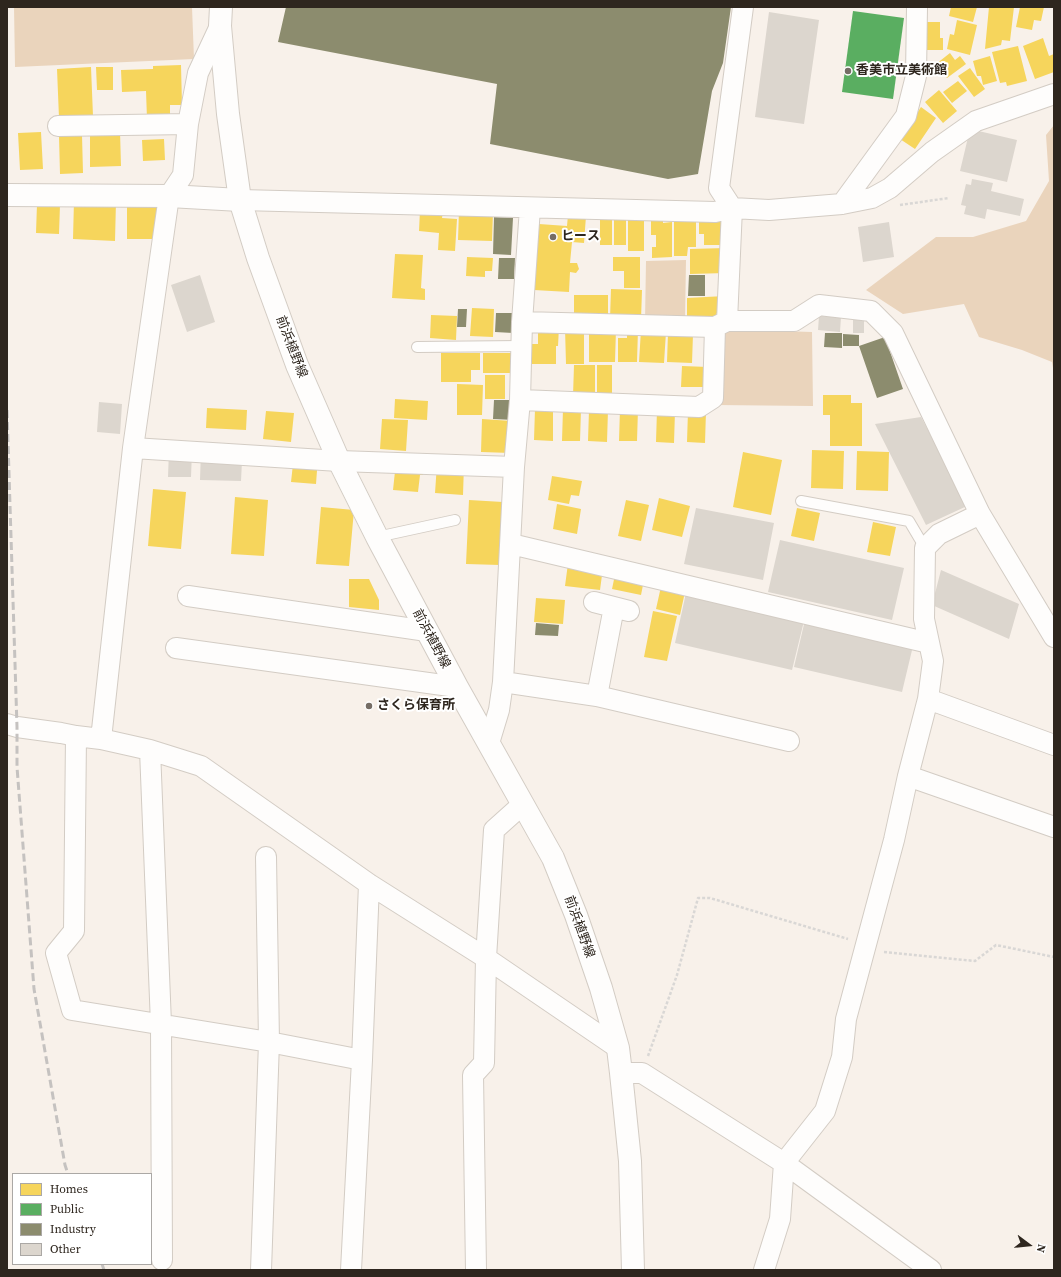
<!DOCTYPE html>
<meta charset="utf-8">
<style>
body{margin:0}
#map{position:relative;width:1061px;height:1277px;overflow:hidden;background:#f8f1ea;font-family:"Source Serif 4",serif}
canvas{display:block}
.frame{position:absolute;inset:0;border:8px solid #2e261e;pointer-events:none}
.legend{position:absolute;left:12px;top:1173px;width:140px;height:92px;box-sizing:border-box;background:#fff;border:1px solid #aba8a5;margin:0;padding:5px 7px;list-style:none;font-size:12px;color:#2e261e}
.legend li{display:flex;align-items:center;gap:8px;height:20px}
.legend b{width:20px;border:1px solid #aba8a5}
.north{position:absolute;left:1009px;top:1225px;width:40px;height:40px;-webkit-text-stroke:3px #fff;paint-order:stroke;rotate:106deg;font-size:11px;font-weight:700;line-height:16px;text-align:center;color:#2e261e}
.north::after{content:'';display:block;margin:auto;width:14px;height:18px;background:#2e261e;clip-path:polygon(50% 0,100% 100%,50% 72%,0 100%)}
</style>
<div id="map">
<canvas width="1061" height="1277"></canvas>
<div class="frame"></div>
<ul class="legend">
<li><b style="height:11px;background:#f6d55c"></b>Homes</li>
<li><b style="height:11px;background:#5aae61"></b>Public</li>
<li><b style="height:11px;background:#8c8c6e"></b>Industry</li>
<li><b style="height:11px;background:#dcd6ce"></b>Other</li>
</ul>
<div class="north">N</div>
</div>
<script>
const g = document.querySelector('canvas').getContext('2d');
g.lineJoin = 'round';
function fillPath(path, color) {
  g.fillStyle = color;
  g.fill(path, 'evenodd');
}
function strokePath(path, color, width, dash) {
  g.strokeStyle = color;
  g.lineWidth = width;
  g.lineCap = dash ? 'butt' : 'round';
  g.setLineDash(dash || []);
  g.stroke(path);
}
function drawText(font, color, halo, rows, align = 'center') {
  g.font = font + ' "Source Serif 4","Noto Sans JP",serif';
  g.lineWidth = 4;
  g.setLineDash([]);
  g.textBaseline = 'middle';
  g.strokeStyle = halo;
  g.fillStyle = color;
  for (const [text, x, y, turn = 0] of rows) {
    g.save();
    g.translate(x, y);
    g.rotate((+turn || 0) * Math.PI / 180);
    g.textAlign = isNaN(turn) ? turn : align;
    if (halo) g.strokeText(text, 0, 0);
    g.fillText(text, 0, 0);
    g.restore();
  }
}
fillPath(new Path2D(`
 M14 7H192L194 59 15 67Z
 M1054 125V374L1052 362 1022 350 979 337 964 304 903 314 866 290 936 237H973L1026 221 1049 181 1046 135Z
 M686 260 685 321 645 322 646 261Z
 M719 329 812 332 813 406 716 405Z`), '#ead4bc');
fillPath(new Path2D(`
 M951 7H977L973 22 949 16Z
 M989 7H1014L1010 41 1002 40 1001 45 985 49Z
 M1020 7H1044L1041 21 1034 20 1032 30 1016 27Z
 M957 20 977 25 970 55 947 49 950 34 954 35Z
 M922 22H940V38H943V50H922Z
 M1043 38 1049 56 1054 54V72L1035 79 1023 46Z
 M1018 46 1027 81 1007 86 1006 82 1000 83 992 52Z
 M950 53 955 60 960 56 966 64 947 78 936 64Z
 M990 56 997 81 983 85 981 76H977L973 61Z
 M181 65 182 105H170V118L147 119 146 91 122 92 121 70 153 69V66Z
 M91 67 93 116 59 118 57 69Z
 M96 67H113V90H97Z
 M970 68 985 89 974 97 958 76Z
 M958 81 967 91 952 103 943 92Z
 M939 90 957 111 943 123 925 102Z
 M921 107 936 118 915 149 900 139Z
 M120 131 121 166 90 167V132Z
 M41 132 43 169 20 170 18 133Z
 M82 135 83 173 60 174 59 136Z
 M164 139 165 160 143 161 142 140Z
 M74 200 116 201 115 241 73 239Z
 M37 204 60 205 59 234 36 233Z
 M127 206H163V239H127Z
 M420 210 443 212 442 218 457 219 455 251 438 250 439 233 419 231Z
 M459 210 493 212 492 241 458 240Z
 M568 215 586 216 584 243 572 242 570 263H577L579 269 576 273 570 272 569 292 534 290 539 224 567 226Z
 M644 216V251H628V217Z
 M600 217H612V245H600Z
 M614 217H626V245H614Z
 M651 219H663V223L672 222V257L652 258V247H656V235H651Z
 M699 219H727V245H704V234H699Z
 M674 222H696V247H688L687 256H674Z
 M726 248V273L690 274V249Z
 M395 254 423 255 421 288 425 289V300L392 298Z
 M467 257 493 258 492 271H485V277L466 276Z
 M613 257H640V288H624V271H613Z
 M611 289 642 290 641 320 610 319Z
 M574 295H608V318H574Z
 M725 296 713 321 687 320V298Z
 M472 308 494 309 493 337 470 336Z
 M431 315 457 316 456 340 430 338Z
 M538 327H559L558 346H556V364H532V344H538Z
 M565 328H584V364H566Z
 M627 328 638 329 637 362H618V338H627Z
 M589 329H616L615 362H589Z
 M641 330 666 332 664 363 639 362Z
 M668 333 693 334 692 363 667 362Z
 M441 353H480V370H471V382H441Z
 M483 353H517V373H483Z
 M574 365H595V396H573Z
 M597 365H612V398H597Z
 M682 366 708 367 707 387H681Z
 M485 375H505V399H485Z
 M457 384 483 385 482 415H457Z
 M823 395H851V403H862V446H830V415H823Z
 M395 399 428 401 427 420 394 418Z
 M207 408 247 410 246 430 206 428Z
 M535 409H553V441L534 440Z
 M563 409H581L580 441H562Z
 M620 409H638L637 441H619Z
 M589 410H608L607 442 588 441Z
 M657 410 675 411 674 443 656 442Z
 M266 411 294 413 291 442 263 439Z
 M688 411H706L705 443 687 442Z
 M382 419 408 420 406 451 380 449Z
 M482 419 512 421 511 453 481 452Z
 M812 450 844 451 843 489 811 488Z
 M857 451 889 452 888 491 856 490Z
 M743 452 782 460 771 515 733 507Z
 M294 455 318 457 316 484 291 482Z
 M396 462 424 465 423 475H420L418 492 393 490Z
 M437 464 464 465 463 495 435 493Z
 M552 476 582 481 579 496 571 495 569 504 548 500Z
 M153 489 186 492 181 549 148 546Z
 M235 497 268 500 264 556 231 554Z
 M659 498 690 506 682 537 652 530Z
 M469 500 503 502 500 565 466 564Z
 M626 500 649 505 641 541 618 536Z
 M557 504 581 509 577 534 553 529Z
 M321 507 354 510 349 566 316 564Z
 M797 508 820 513 814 541 791 536Z
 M873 522 896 527 890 556 867 552Z
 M569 556 604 560 600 590 565 586Z
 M617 565 646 570 641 595 612 589Z
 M664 573 688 578 680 615 656 609Z
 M349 579H369L379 600V610L349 607Z
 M536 598 565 600 563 624 534 622Z
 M653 611 677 616 667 661 644 657Z`), '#f6d55c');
fillPath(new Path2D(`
 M853 11 904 18 893 99 842 92Z`), '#5aae61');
fillPath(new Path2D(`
 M286 7H731L723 63 712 91 698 174 668 179 490 144 497 84 278 42Z
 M494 217 513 218 511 255 493 254Z
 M499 258H515L514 279H498Z
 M689 275H705V296H688Z
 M458 309H467L466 327H457Z
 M496 313H513V333L495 332Z
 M825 333H842V348L824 347Z
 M843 334 859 335V346H843Z
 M885 337 903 389 877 398 859 346Z
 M494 400H514V420L493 419Z
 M536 623 559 625 558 636 535 635Z`), '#8c8c6e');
fillPath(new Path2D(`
 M769 12 819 20 804 124 755 117Z
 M970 129 1017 140 1007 182 960 171Z
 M972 179 993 183 991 191 1024 199 1020 216 987 209 985 219 964 214 966 206 961 205 966 184 971 185Z
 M889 222 894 257 863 262 858 227Z
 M200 275 215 322 187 332 171 285Z
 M819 316 841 317 840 332 818 330Z
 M853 320H864V333H853Z
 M99 402 122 404 120 434 97 432Z
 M921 417 967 506 926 525 875 424Z
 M169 450 192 451 191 477H168Z
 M201 450 242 461 241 481 200 480Z
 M696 508 774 523 763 580 684 564Z
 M780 540 904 568 892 620 768 592Z
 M941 570 1019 604 1009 639 932 605Z
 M686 593 804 621 792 670 675 643Z
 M805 620 913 646 902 692 794 667Z`), '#dcd6ce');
const lane = new Path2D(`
 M417 347 521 346
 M801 501 909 521 925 548
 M377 537 455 520`);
const street = new Path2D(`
 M1054 94 976 121 932 152 890 188 872 198 842 204 769 210 732 208 727 321H794L819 305 871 311 893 333 980 514 1054 637
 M58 126 188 124
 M240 200 715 212 732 208 719 188 743 7
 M842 204 906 116 916 76 917 7
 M522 322 715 327 727 321
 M520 400 699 407 713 398 715 327
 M133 448 339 461 514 467
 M511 544 929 643
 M188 596 427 631
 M594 602 629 611
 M176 648 457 687
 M503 682 597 696 789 741
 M597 696 614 607
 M928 699 1054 745
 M7 724 17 727 61 733 76 736 101 739 150 750 201 766 369 884 486 958 618 1048
 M76 736 74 931 56 953 72 1010 269 1042 362 1060
 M101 739 133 448 169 196 183 175 188 124 198 73 220 26
 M489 743 499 710 503 682 514 467 520 400 522 322 530 208
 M150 750 161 1024 162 1260
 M908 776 1054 827
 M621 1073H642L784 1163 931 1270
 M261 1270 269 1042 266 857
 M351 1270 362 1060 369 884
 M476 1270 473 1075 484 1063 486 958 494 830 523 804
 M764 1270 780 1219 784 1163 825 1111 842 1057 846 1019 894 840 908 776 928 699 933 661 924 619 925 548 939 534 980 514`);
const secondary = new Path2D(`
 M7 195 169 196 240 200`);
const primary = new Path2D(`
 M221 7 220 26 228 114 240 200 258 258 297 365 339 461 377 537 457 687 553 858 576 915 601 988 618 1048 621 1073 630 1161 633 1270`);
strokePath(lane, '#d3ccc4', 12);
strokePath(street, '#d3ccc4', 22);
strokePath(secondary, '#d3ccc4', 24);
strokePath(primary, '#d3ccc4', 24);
strokePath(new Path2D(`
 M900 205 949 198
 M884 952 975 961 996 945 1054 957
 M648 1056 677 975 698 898H710L848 939`), '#d9d7d5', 2.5, [3, 2]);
strokePath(lane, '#fefdfc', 10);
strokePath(street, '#fefdfc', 20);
strokePath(secondary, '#fefdfc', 22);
strokePath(primary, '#fefdfc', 22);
strokePath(new Path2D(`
 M7 410 17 727V767L34 989 65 1165 68 1174
 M102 1264 104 1270`), '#c5c2c0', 3, [8, 4]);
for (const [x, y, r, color] of [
 [848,71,4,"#756d65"],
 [553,237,4,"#756d65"],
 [369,706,4,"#756d65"]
]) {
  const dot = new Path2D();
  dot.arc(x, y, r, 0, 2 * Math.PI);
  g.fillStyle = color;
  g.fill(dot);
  strokePath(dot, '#fff', 1.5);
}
drawText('bold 13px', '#2e261e', '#fff', [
 ["香美市立美術館",856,71],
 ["ヒース",561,237],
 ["さくら保育所",377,706]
], 'left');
drawText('13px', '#2e261e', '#fff', [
 ["前浜植野線",291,347,69],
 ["前浜植野線",431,639,62],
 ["前浜植野線",579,927,70]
]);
</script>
